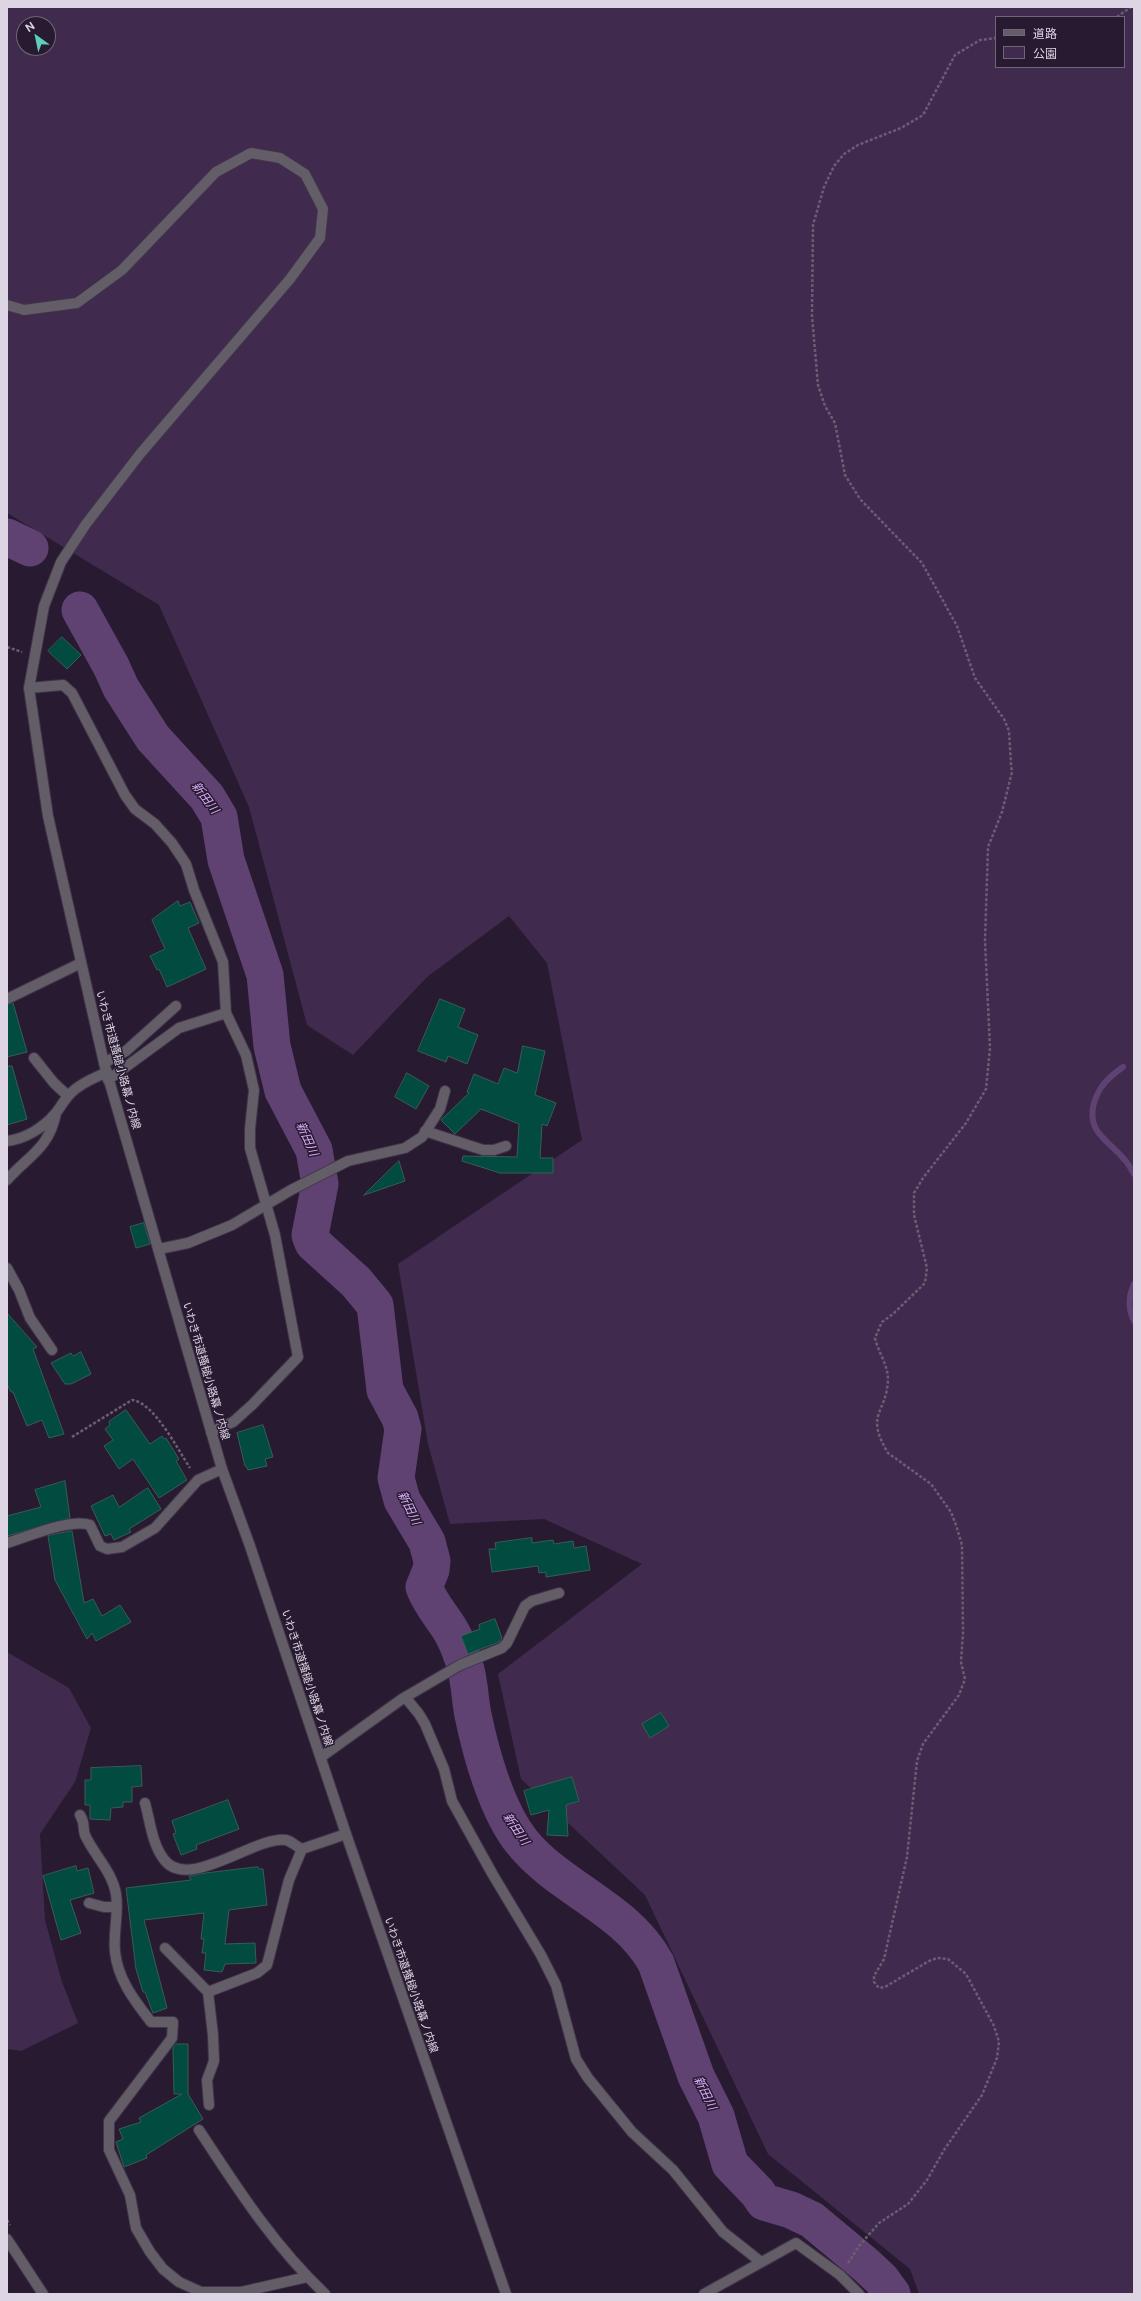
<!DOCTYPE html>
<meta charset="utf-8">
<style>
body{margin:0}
#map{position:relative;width:1141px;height:2301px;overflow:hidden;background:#281b31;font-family:"Public Sans","Noto Sans JP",sans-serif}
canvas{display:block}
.frame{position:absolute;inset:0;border:8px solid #ddd5e4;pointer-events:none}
.legend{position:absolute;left:995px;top:16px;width:130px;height:52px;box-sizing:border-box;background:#281b31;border:1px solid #706579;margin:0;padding:5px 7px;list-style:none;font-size:12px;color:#ddd5e4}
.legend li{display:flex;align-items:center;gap:8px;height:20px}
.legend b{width:20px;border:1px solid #706579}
.north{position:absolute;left:16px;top:16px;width:40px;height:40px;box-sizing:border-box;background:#281b31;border:1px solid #706579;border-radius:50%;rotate:327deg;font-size:11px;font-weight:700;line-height:16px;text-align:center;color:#ddd5e4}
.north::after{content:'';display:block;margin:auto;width:14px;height:18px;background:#5dceb9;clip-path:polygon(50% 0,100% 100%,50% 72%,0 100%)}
</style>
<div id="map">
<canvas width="1141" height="2301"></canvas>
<div class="frame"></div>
<ul class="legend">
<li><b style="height:5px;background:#635d68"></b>道路</li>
<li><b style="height:11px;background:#402a4e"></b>公園</li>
</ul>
<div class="north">N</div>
</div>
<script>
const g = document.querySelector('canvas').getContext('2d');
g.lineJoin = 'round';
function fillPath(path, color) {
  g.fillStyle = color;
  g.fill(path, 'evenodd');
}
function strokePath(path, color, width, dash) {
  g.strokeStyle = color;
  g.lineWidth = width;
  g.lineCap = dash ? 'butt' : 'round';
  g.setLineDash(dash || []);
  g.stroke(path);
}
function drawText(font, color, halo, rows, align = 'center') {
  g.font = font + ' "Public Sans","Noto Sans JP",sans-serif';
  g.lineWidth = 3;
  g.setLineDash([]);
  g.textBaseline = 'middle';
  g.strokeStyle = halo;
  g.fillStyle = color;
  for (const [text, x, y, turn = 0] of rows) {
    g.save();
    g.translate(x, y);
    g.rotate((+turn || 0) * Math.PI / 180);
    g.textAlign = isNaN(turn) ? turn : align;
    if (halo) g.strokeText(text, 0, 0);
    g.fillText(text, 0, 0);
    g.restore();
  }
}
fillPath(new Path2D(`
 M7 7H1134V2294H919L910 2269 768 2154 645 1895 521 1779 498 1674 642 1564 544 1519 450 1524 428 1444 398 1264 582 1140 547 963 509 916 427 977 353 1055 307 1025 249 807 159 605 7 513ZM996 17H1124V67H996ZM24 24H48V48H24Z
 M7 1652 69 1688 91 1728 75 1782 40 1834 45 1920 62 1982 78 2023 21 2051 7 2049Z`), '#402a4e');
strokePath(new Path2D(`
 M1123 1067C1109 1077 1099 1086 1094 1103 1086 1132 1108 1140 1124 1159 1128 1163 1131 1169 1134 1174
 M1134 1284C1128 1297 1128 1309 1134 1321`), '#5f4272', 6);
strokePath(new Path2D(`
 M7 537 30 548
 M80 610 111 666 121 688 153 738 207 797 219 817 226 860 265 975 272 1046 283 1091 314 1150 320 1184 310 1235 313 1243 356 1282 375 1305 385 1390 400 1418 403 1429 396 1478 402 1500 427 1542 432 1561 431 1570 424 1587C430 1603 440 1614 449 1628 456 1639 463 1657 466 1670 470 1685 470 1701 473 1715 481 1754 497 1811 522 1842 560 1889 626 1908 656 1963L696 2076 716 2116 730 2164 757 2192 764 2202 791 2210 812 2220 866 2265 881 2279 892 2294`), '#5f4272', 37);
const building = new Path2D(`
 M62 637 81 655 67 669 48 651Z
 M178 901 180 906 190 902 199 923 188 928 206 969 167 987 159 969 157 970 150 956 165 949 152 920Z
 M440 999 465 1009 458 1027 478 1035 467 1064 448 1056 446 1062 418 1051Z
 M13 1003 27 1052 7 1057V1005Z
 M523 1046 545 1051 535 1095 556 1103 547 1126 542 1124 540 1158H553V1173H500L462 1161 463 1156 517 1157 519 1124 481 1109 455 1134 441 1120 469 1093 467 1092 474 1074 498 1084 504 1068 517 1073Z
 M7 1066H12L27 1119 7 1125Z
 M407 1073 429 1086 416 1109 395 1097Z
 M399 1161 405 1181 364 1195Z
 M144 1223 150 1244 136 1248 130 1227Z
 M7 1313 37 1347 33 1349 64 1434 49 1438 42 1420 27 1426 13 1392H11L7 1384Z
 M81 1352 91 1374 71 1384H65L51 1363 71 1353 73 1356Z
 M126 1410 150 1444 162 1436 164 1439 166 1438 179 1459 176 1461 187 1480 159 1498 133 1459 119 1469 104 1446 113 1440 105 1429 110 1425 109 1422Z
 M263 1425 273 1457 265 1459 267 1466 248 1470 246 1466H245L237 1433Z
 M65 1481 70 1518 7 1536V1516L41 1507 35 1490Z
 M148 1488 161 1509 129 1529 131 1532 114 1540 111 1534 105 1536 91 1506 113 1495 119 1507Z
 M72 1531 84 1603 93 1599 102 1616 120 1605 131 1622 96 1641 92 1633 87 1639 55 1580 48 1536Z
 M532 1538V1543L553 1540 554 1544 573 1541 574 1548 586 1546 590 1570 546 1577V1572L539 1573 538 1566 492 1572 489 1549H496L495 1543Z
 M495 1619 502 1638 499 1642 468 1654 461 1636 480 1629 479 1625Z
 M661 1713 669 1726 650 1738 642 1724Z
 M141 1766 142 1786 132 1787V1802H123V1807L111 1808 110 1820 90 1819V1805H85V1780H91V1768Z
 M572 1777 579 1801 566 1805 568 1836 547 1835 549 1810 531 1815 524 1791Z
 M228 1800 239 1829 196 1845 197 1849 181 1855 173 1834 176 1833 172 1821Z
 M76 1866 77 1871 88 1868 94 1893 70 1900 81 1933 61 1940 43 1876Z
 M258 1867 259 1869H263L267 1905 229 1910 225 1944 255 1943 256 1963 225 1964 222 1972 204 1970 206 1953H202L204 1939H201L204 1913 144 1920 167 2008 153 2013 145 1992H143L136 1969 126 1888 191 1880 189 1876 206 1873Z
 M176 2044H188V2094L203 2119 146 2155 147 2158 124 2167 116 2142 123 2139 119 2129 141 2122 139 2118 182 2094H174L173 2047Z`);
fillPath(building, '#014b40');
strokePath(building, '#385d55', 1);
const minor = new Path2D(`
 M29 688 63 685 72 693 125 795 135 809 155 824 172 843 186 864 194 890 223 962 226 1013 246 1055 254 1090 250 1129V1148L275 1235 298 1357 252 1405 233 1422 211 1432
 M7 999 81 963
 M34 1058 54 1083 68 1096
 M104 1063 126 1051 176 1006
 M108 1080 179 1028 226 1013
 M425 1131 483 1150H494L506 1146
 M7 1141C25 1139 43 1128 55 1114 61 1107 65 1098 72 1092 82 1082 95 1078 107 1072
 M7 1180C28 1156 49 1149 56 1113
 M159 1249 188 1243 232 1225 291 1190 348 1161 405 1148 422 1137 440 1109 445 1091
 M7 1268 19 1290 30 1318 52 1350
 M7 1543C27 1537 71 1518 90 1525L100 1546 107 1549 122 1547 155 1528 198 1480 222 1469
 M405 1697 419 1714 425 1724 444 1769 452 1801 493 1875 541 1955 556 1985 576 2059 588 2078 632 2132 673 2170 723 2232 761 2262
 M321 1757 402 1699 460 1665 502 1648 507 1643 525 1606 532 1601 559 1593
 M145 1803C150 1821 152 1843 163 1858 186 1894 256 1835 286 1840 291 1841 297 1847 302 1849L346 1834
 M80 1815C86 1825 82 1827 85 1835 94 1855 112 1871 116 1894 119 1913 113 1933 115 1952 118 1980 135 2001 151 2022H173L172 2038 109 2121V2150L130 2195 136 2228 150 2252 163 2269 179 2282 201 2292H241L307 2277
 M89 1903 104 1907H116
 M165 1948 208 1992 213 2035 214 2061 207 2080 209 2105
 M208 1992 257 1973 267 1965 289 1880 302 1849
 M199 2130C237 2188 274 2246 325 2294
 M7 2239 43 2294
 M704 2294 796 2243 840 2275 859 2294`);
const tertiary = new Path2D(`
 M7 305 24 310 77 303 122 270 216 172 251 153 280 158 305 174 323 209 320 238 290 279 140 454 86 524 61 562 44 606 29 688 48 816 104 1063 222 1469 250 1546 346 1834 506 2294`);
strokePath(minor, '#41354a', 12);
strokePath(tertiary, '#41354a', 12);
strokePath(new Path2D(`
 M1117 17 1131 7
 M7 647 22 652
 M72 1437 132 1400C154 1402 178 1450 190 1468
 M7 2220 10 2225
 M848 2263 859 2246 879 2223 908 2204 927 2180 944 2150 982 2095 997 2058 999 2042 994 2026 966 1974 948 1959 937 1958 929 1961 885 1987 879 1988 874 1982V1976L884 1959 907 1857 917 1761 923 1744 959 1695 965 1679 961 1662 963 1633 962 1545 956 1525 951 1512 931 1484 888 1453C864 1413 887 1414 888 1379 888 1365 878 1352 875 1338L882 1322 893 1314 925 1283 927 1268 914 1215V1193L923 1178 966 1123 986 1089 990 1048 985 941 988 847 1002 812 1012 772 1011 764 1009 731 1004 719 975 678 957 626 922 563 860 499 845 475 835 423 825 406 818 385 812 316 813 225 824 187 834 166 844 154 858 145 901 128 923 115 955 55 980 40 996 38`), '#6a5f72', 2.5, [3, 2]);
strokePath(minor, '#635d68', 10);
strokePath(tertiary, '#635d68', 10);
drawText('11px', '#ddd5e4', '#281b31', [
 ["いわき市道搔槌小路幕ノ内線",118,1060,75],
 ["いわき市道搔槌小路幕ノ内線",206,1371,74],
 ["いわき市道搔槌小路幕ノ内線",307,1678,72],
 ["いわき市道搔槌小路幕ノ内線",411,1985,71]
]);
drawText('italic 12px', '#d9adf8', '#281b31', [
 ["新田川",205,798,53],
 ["新田川",307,1139,66],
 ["新田川",409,1508,64],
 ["新田川",516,1829,56],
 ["新田川",705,2093,64]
]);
</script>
